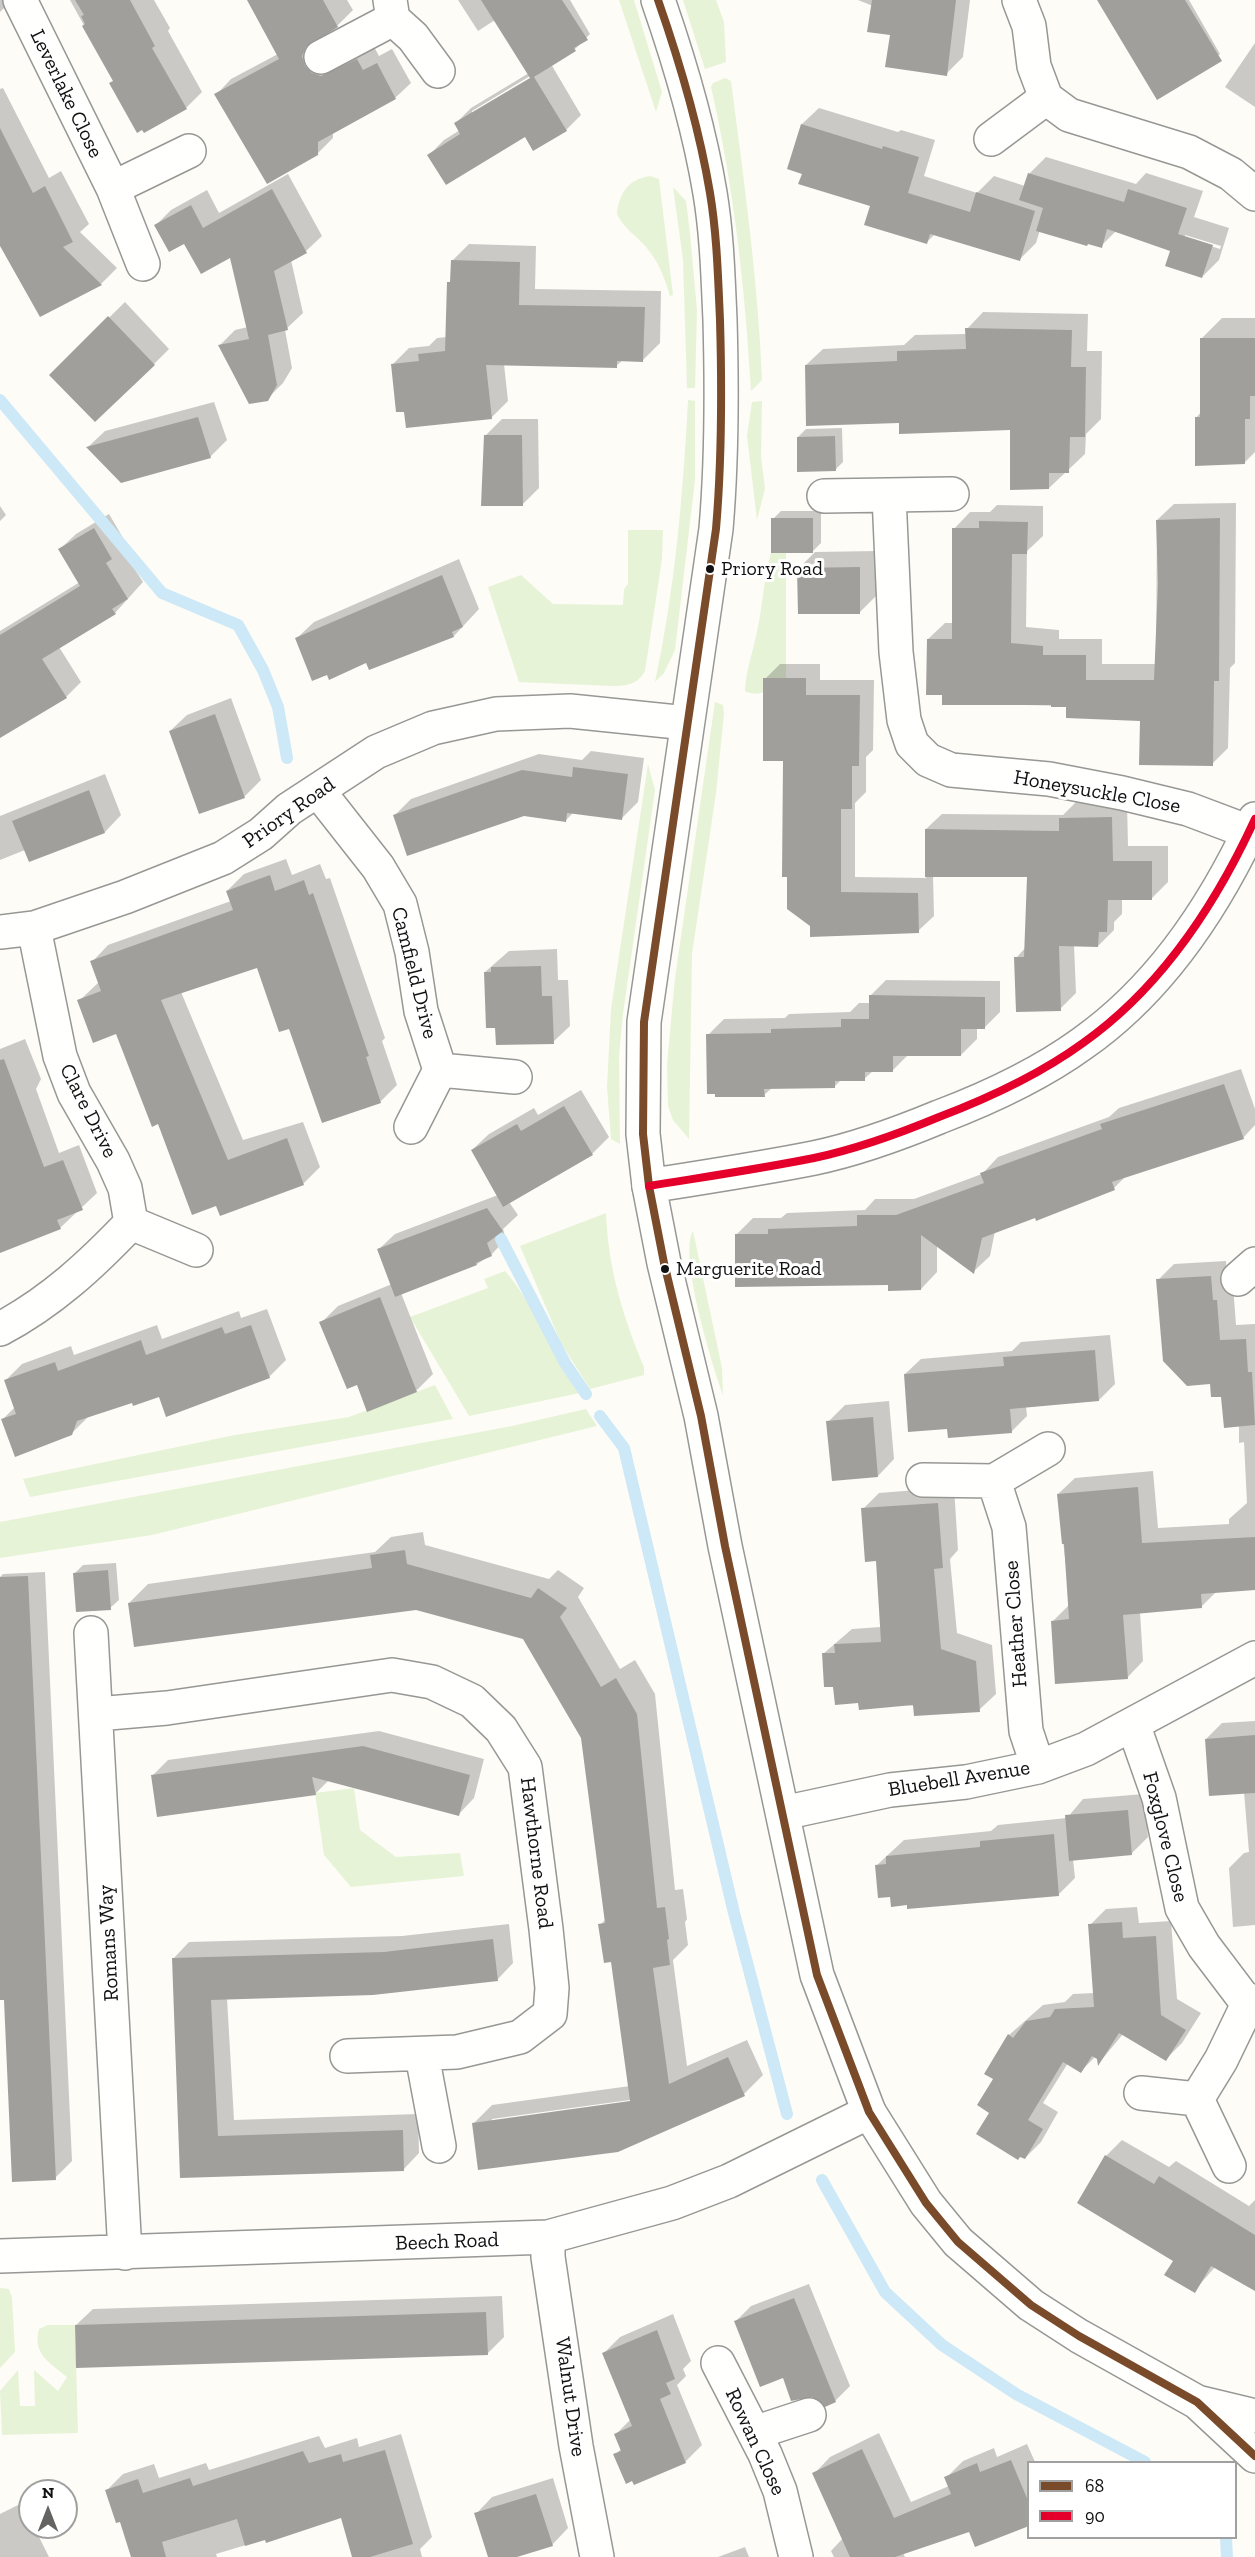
<!DOCTYPE html>
<style>
body{margin:0}
#map{position:relative;width:1255px;height:2557px;overflow:hidden;background:#fdfcf7;font-family:"Zilla Slab",serif}
canvas{display:block}
.legend{position:absolute;left:1027px;top:2461px;width:210px;height:78px;box-sizing:border-box;background:#fff;border:2px solid #a0a0a0;margin:0;padding:8px 10px;list-style:none;font-size:18px;color:#111}
.legend li{display:flex;align-items:center;gap:12px;height:30px}
.legend b{width:30px;border:2px solid #a0a0a0}
.north{position:absolute;left:18px;top:2479px;width:60px;height:60px;box-sizing:border-box;background:#fff;border:2px solid #a0a0a0;border-radius:50%;rotate:0deg;font-size:16px;font-weight:700;line-height:24px;text-align:center;color:#111}
.north::after{content:'';display:block;margin:auto;width:21px;height:27px;background:#646362;clip-path:polygon(50% 0,100% 100%,50% 72%,0 100%)}
</style>
<div id="map">
<canvas width="1255" height="2557"></canvas>
<ul class="legend">
<li><b style="height:8px;background:#7a4b2a"></b>68</li>
<li><b style="height:8px;background:#e4002b"></b>90</li>
</ul>
<div class="north">N</div>
</div>
<script>
const g = document.querySelector('canvas').getContext('2d');
g.lineJoin = 'round';
function fillPath(path, color) {
  g.fillStyle = color;
  g.fill(path, 'evenodd');
}
function strokePath(path, color, width, dash) {
  g.strokeStyle = color;
  g.lineWidth = width;
  g.lineCap = dash ? 'butt' : 'round';
  g.setLineDash(dash || []);
  g.stroke(path);
}
function drawText(font, color, halo, rows, align = 'center') {
  g.font = font + ' "Zilla Slab",serif';
  g.lineWidth = 6;
  g.setLineDash([]);
  g.textBaseline = 'middle';
  g.strokeStyle = halo;
  g.fillStyle = color;
  for (const [text, x, y, turn = 0] of rows) {
    g.save();
    g.translate(x, y);
    g.rotate((+turn || 0) * Math.PI / 180);
    g.textAlign = isNaN(turn) ? turn : align;
    if (halo) g.strokeText(text, 0, 0);
    g.fillText(text, 0, 0);
    g.restore();
  }
}
fillPath(new Path2D(`
 M619 0H634L662 92 656 112Z
 M683 0H716L724 22 726 62 705 69Z
 M725 78 731 81C744 181 758 280 762 380L751 391C745 288 734 188 711 87L713 83Z
 M650 176 659 179 673 295 670 296C665 279 658 260 646 247 636 235 624 229 617 214 619 194 628 179 650 176Z
 M673 187 686 201 690 233 697 310 695 388H687L683 260Z
 M688 400 695 401V480L675 650 664 673 655 682C675 589 683 495 688 400Z
 M762 401 761 456 765 489 757 520 747 436 752 402Z
 M628 530H663L662 559 645 671C638 684 627 686 613 686L519 682 488 587 521 575 553 604 623 605 624 589 628 584Z
 M771 553H786V678C773 687 761 699 745 691 746 671 752 655 756 636 763 608 763 580 771 553Z
 M715 702 723 705 724 714 716 793 692 954 689 1139 673 1120 668 1106 667 1065 675 978Z
 M648 764 655 790 623 1014 619 1056 620 1144 611 1139 607 1087 611 1009Z
 M606 1213C608 1268 623 1317 644 1367V1375L590 1389 561 1343 520 1246Z
 M693 1231 722 1368 723 1395C713 1367 678 1255 693 1231Z
 M505 1271C537 1307 550 1356 580 1393L469 1416 410 1317 488 1288 484 1279Z
 M435 1385 453 1419 30 1497 23 1479 235 1435 349 1417Z
 M586 1409 597 1426 152 1535 0 1558V1522L512 1426Z
 M354 1788 360 1830 396 1857 460 1853 464 1876 351 1887 324 1855 315 1793Z
 M0 2288 9 2289 12 2297 15 2352 0 2368Z
 M48 2325H75L78 2433 2 2435 0 2391 18 2370 20 2406H35L34 2370 58 2391 67 2377C50 2363 32 2354 39 2329Z`), '#e7f3d7');
fillPath(new Path2D(`
 M0 0H8L9 3 0 12Z
 M70 0H154L170 28 168 31 202 92 186 108 114 80Z
 M256 0H347L353 10 337 26 318 37 319 50 373 45 379 56 392 49 411 83 395 98 333 132V138L317 154 216 95 231 79 278 54Z
 M458 0H570L590 34 575 49 551 64 581 115 566 130 525 135 429 155 444 140 460 130 456 123 471 108 529 73 495 20 478 31ZM535 73 537 75 472 114V111Z
 M858 0H970L963 57 946 74 891 34 873 6Z
 M1099 0H1189L1220 54 1203 70Z
 M1255 43V107L1225 87Z
 M3 88 49 178 61 171 89 224 80 232 117 268 101 284 40 315 0 243V89Z
 M819 108 898 132 901 130 935 140 924 176 977 193 994 176 1025 186 1029 174 1046 157 1136 184 1146 173 1203 191 1194 217 1229 228 1219 260 1202 277 1172 250 1116 231 1101 246 1040 230 1036 243 1020 259 935 234 927 242 872 205 804 173 802 124ZM1185 235 1221 246 1220 249 1185 238Z
 M288 174 322 236 306 251 291 260 303 313 285 330 292 368 283 383 267 399 220 345 235 330 248 327 231 256 185 242 156 225 171 210 207 190 219 213Z
 M469 244 536 246 535 289 661 291 660 343 643 360H623L616 366 504 364 508 401 492 417 405 410 393 364 409 348 429 346 437 338 447 337 448 283 452 280V261Z
 M125 302 169 349 154 364 51 375Z
 M983 312 1088 314 1087 351H1102L1101 419 1086 434 1085 454 1049 488 1011 428 900 422 806 365 823 349 904 345 915 335 967 334V329Z
 M1222 318H1255V452L1245 462 1196 418 1201 412V339Z
 M214 402 227 440 210 457 88 447 105 431Z
 M502 419H538L539 488 522 505 485 436Z
 M842 428 843 462 835 470 798 437 806 429Z
 M1236 503 1235 663 1230 668 1228 748 1212 764 1141 719 1068 706 943 703 944 693 928 639 945 623H954V529L970 512H990L997 505 1043 506V536L1027 551 1026 627 1059 630V639H1102V664H1156L1157 520 1174 504Z
 M0 506 6 515 0 521Z
 M781 511H821V543L813 551 773 519Z
 M109 514 126 543 121 548 143 582 115 613 59 647 81 682 66 697 0 737V631L80 582 60 549 76 534Z
 M876 551V596L859 613 799 568 815 552Z
 M459 559 479 609 454 636 297 638 314 622Z
 M780 664H820V680H874L873 750 866 757V792L855 803V877L926 878V829L942 814 1063 815 1076 802H1127L1128 846H1168V882L1152 898H1122V914L1114 922V930L1098 946 1074 945 1076 993 1060 1009 1016 958 1026 947 1028 875H933L934 916 918 931 812 935 785 759 765 679Z
 M231 698 261 780 245 796 200 812 170 731 187 715Z
 M591 751 644 758 638 802 621 819 573 813 566 820 523 815H395L411 799 539 754 582 760Z
 M105 774 121 815 105 832 30 860 25 850 0 860V816Z
 M286 859 292 875 320 864 326 879 330 878 385 1038 382 1041 397 1085 380 1102 290 1027 258 966 181 992 243 1140 303 1122 320 1167 303 1184 217 1204 159 1122 117 1032 79 1001 99 982 92 962 108 945 231 901 227 891 244 874Z
 M557 949 558 980H568L570 1026 553 1042 497 1026 485 972 509 951Z
 M886 980 1000 981V1012L984 1028H977V1039L961 1055 909 1054 892 1071H873L864 1079H842L835 1086 772 1088 764 1095 708 1035 724 1019 785 1018 789 1014 850 1012 859 1003H870V996Z
 M25 1039 41 1079 36 1089 59 1153 79 1145 97 1193 60 1228 0 1251V1049Z
 M1241 1069 1255 1109V1125L1243 1138 1126 1176 1114 1188 995 1231 990 1256 973 1272 937 1245V1272L921 1289 890 1284 736 1235 753 1218H781L787 1213 865 1210 875 1199H914L982 1174 998 1157 1109 1117 1119 1108Z
 M581 1090 609 1137 592 1154 509 1202 518 1215 503 1229 506 1239 491 1255 477 1264 401 1293 433 1374 417 1390 368 1410 357 1383 321 1323 338 1306 392 1284 379 1249 395 1234 498 1195 472 1150 489 1134 534 1108 538 1115Z
 M1226 1261 1228 1285H1233L1236 1325 1255 1324V1589L1216 1592 1201 1607 1140 1612 1143 1661 1127 1678 1053 1621 1070 1604 1058 1494 1075 1478 1153 1471 1158 1528 1229 1524V1519L1247 1503 1244 1442 1239 1443V1425L1222 1395 1212 1382 1158 1280 1174 1264Z
 M267 1309 286 1360 269 1377 133 1401 88 1417 71 1434 3 1419 15 1407 6 1380 22 1364 71 1346 74 1355 157 1325 162 1339 239 1311 241 1318Z
 M1110 1335 1115 1384 1099 1400 1026 1406 1027 1416 1011 1432 948 1428 905 1374 921 1359 1012 1351 1021 1342Z
 M889 1401 894 1459 878 1476 828 1422 845 1405Z
 M954 1487 958 1550 950 1559 957 1633 992 1645 996 1694 979 1710 859 1702 835 1685 823 1654 852 1629 881 1627 877 1559 863 1509 879 1493Z
 M423 1532 425 1545 549 1579 558 1570 584 1588 578 1597 620 1669 635 1660 655 1694 675 1890 683 1889 687 1919 685 1922 688 1945 673 1960 687 2066 747 2040 763 2075 744 2094 618 2150 479 2168 473 2124 492 2105 630 2086 612 1961H605L600 1925 606 1919 583 1738 524 1637 416 1609 135 1645 129 1603 148 1584 375 1552 391 1537ZM637 2099 638 2102 492 2122V2119Z
 M116 1563 119 1600 110 1608 75 1573 83 1565Z
 M45 1572 72 2161 55 2178 5 1998 0 1999V1577L3 1574Z
 M1255 1721V1925L1233 1927 1229 1868 1244 1853 1249 1852 1244 1792 1206 1739 1222 1723Z
 M379 1731 484 1759 474 1798 459 1814 329 1780 315 1794 153 1775 168 1760Z
 M1144 1794 1148 1837 1131 1854 1073 1859 1075 1878 1058 1895 909 1904 892 1895 876 1866 904 1840 991 1831 998 1825 1067 1818 1083 1799Z
 M1137 1907 1139 1923 1171 1921 1177 1999 1201 2013 1182 2043 1166 2059 1123 2034 1099 2063 1096 2056 1081 2071 1068 2063 1043 2103 1058 2112 1041 2142 1025 2158 991 2112 995 2078 1009 2035 1043 2005 1065 2002 1073 1994 1094 1993 1090 1925 1106 1909Z
 M509 1924 513 1963 497 1980 227 1998 234 2120 418 2114 419 2153 403 2170 181 2177 173 1959 189 1942 402 1936Z
 M1122 2140 1169 2167 1176 2161 1249 2206 1255 2200V2289L1216 2266 1194 2291 1106 2156Z
 M809 2284 850 2386 835 2401 783 2376 736 2321 751 2306Z
 M502 2296 504 2337 487 2354 76 2325 93 2309Z
 M673 2314 691 2361 683 2369 686 2376 677 2385 702 2445 685 2462 615 2455 622 2448 616 2434 631 2419 604 2353 620 2337Z
 M879 2433 911 2502 949 2486 946 2478 963 2461 994 2448 997 2457 1027 2444 1035 2462H1028V2524L970 2530 903 2553 905 2557H834L831 2551 843 2538 814 2474 830 2457Z
 M401 2434 432 2537 420 2549 422 2557H354L342 2516 216 2554 217 2557H133L121 2520 107 2490 123 2474 154 2464 159 2478 206 2463 209 2470 319 2436 325 2448 357 2438 359 2447Z
 M553 2478 568 2528 552 2545 512 2557H489L476 2514 492 2497Z
 M22 2503 30 2520V2527H34L49 2557H0V2514Z
 M745 2547 749 2557H718Z`), '#0003');
strokePath(new Path2D(`
 M0 400 162 593 238 625 263 670 278 707 287 758
 M501 1239 565 1363 586 1394
 M600 1416 624 1448 734 1913 787 2114
 M822 2180 885 2292 942 2345 1016 2394 1145 2462
 M1226 2538 1227 2557`), '#cde8f7', 12);
fillPath(new Path2D(`
 M75 0H130L155 46 152 48 187 109 144 133 142 130 137 133 109 83 113 81 82 26 85 24 81 16 84 15Z
 M247 0H323L338 27 306 47 302 56 305 66 312 73 321 76 357 59 363 70 377 63 396 99 318 142V155L267 184 214 94 279 59Z
 M481 0H562L588 40 574 48 576 51 534 77 567 131 533 151 525 137 446 185 427 155 460 134 454 123 530 78Z
 M872 0H956L947 76 885 67 890 35 867 32Z
 M1097 0H1185L1222 61 1157 100Z
 M801 124 882 149 883 146 919 157 908 193 970 212 976 192 1035 211 1020 261 930 234 927 244 864 225 870 206 798 184 802 174 787 169Z
 M0 128 33 193 45 186 73 242 63 247 102 285 40 317 0 246Z
 M1028 173 1124 202 1128 189 1187 208 1178 234 1213 245 1202 278 1165 266 1170 251 1107 229 1102 248 1088 244 1087 246 1036 231 1043 208 1019 200Z
 M272 189 307 253 274 271 288 330 268 335 277 385 268 401 249 404 218 345 249 339 230 258 201 274 184 244 169 252 154 225 191 205 203 228Z
 M451 260 520 262 519 305 645 307 643 362 617 361V368L486 365 492 419 406 428 404 412H396L391 364 419 361 418 354 445 351 447 282H450Z
 M108 316 155 365 95 422 49 375Z
 M965 328 1072 330 1071 367H1086L1085 437H1070L1069 473H1049V489L1010 490V430L899 434V423L806 426 805 365 897 361V351L966 349Z
 M1200 338H1255V396H1250V419H1245V464L1195 466V417H1200Z
 M198 417 211 458 121 483 86 447Z
 M484 435H522L523 506H481Z
 M835 436 836 471 797 472V437Z
 M771 518H813V553H771Z
 M1220 518 1219 681H1214L1213 766 1139 765 1140 721 1066 718V707H1051V705H942V695H926L927 639H952V528H979V521L1028 522 1027 554H1012L1011 643 1043 646V655H1086V680H1154L1158 584 1156 520Z
 M94 528 112 559 106 563 128 599 112 609 116 614 42 659 67 698 0 738V635L80 586 58 549Z
 M860 567V614H798L797 568Z
 M442 575 463 627 452 632 454 637 369 670 366 663 329 680 327 675 312 681 295 638Z
 M763 678H806V695H860L859 766H852V809H841V892L918 893 919 933 810 937V926L787 909V877H782L783 761H763Z
 M215 714 245 798 199 814 169 731Z
 M573 767 628 774 622 820 567 813 566 822 524 816 407 856 393 815 522 770 572 777Z
 M89 790 105 833 29 862 12 821Z
 M1112 817 1113 861H1152V900H1108L1107 932H1099L1098 947 1059 946 1061 1011 1016 1012 1014 957H1024L1027 877H925V829L1059 831V818Z
 M270 875 275 891 304 880 309 895 313 893 369 1056 366 1057 381 1103 322 1123 289 1029 279 1032 257 968 161 1000 228 1160 287 1138 304 1185 220 1216 216 1206 192 1215 158 1124 152 1127 116 1034 93 1043 77 1000 101 991 90 961 233 910 226 891Z
 M541 966 542 996H552L554 1044 496 1045 495 1028H486L484 972H491V967Z
 M869 995 985 997V1029H961V1056H893V1072H865V1081H835V1088L764 1089 765 1097H715V1094H707L706 1034 771 1033V1029L841 1027V1019H869Z
 M4 1059 44 1167 63 1160 83 1210 57 1220 61 1229 0 1253V1060Z
 M1224 1084 1244 1139 1112 1182 1115 1190 1036 1221 1035 1218 982 1238 974 1274 921 1235V1290L888 1291V1285L735 1287V1234H768V1229L857 1226V1215H896L984 1183 980 1173 1102 1129 1100 1124Z
 M564 1106 593 1155 503 1207 471 1150 517 1124 521 1131Z
 M487 1208 503 1231 487 1243 492 1256 476 1263 477 1265 395 1297 377 1249Z
 M1211 1276 1213 1300H1217L1220 1340 1246 1339 1248 1372H1252L1255 1425 1224 1428 1221 1397H1211L1210 1384 1187 1386 1163 1361 1156 1279Z
 M380 1297 417 1392 367 1412 357 1385 347 1389 319 1322Z
 M251 1325 270 1378 166 1417 159 1397 133 1406 132 1403 77 1421 72 1435 15 1457 1 1419 16 1414 4 1380 55 1362 58 1371 141 1340 146 1355 222 1327 225 1334Z
 M1095 1350 1099 1401 1010 1409 1012 1433 948 1438 947 1429 908 1432 904 1374 1004 1366 1003 1357Z
 M873 1417 878 1477 832 1481 826 1421Z
 M1138 1487 1142 1543 1255 1537V1590L1201 1594 1202 1608 1123 1615 1128 1679 1055 1684 1051 1621 1069 1619 1064 1544H1062L1057 1494Z
 M938 1503 943 1568 934 1569 941 1649 976 1661 980 1712 914 1716 913 1705 859 1710 858 1703 835 1705 833 1687H824L822 1653H835L834 1644 881 1642 876 1561 865 1562 861 1508Z
 M405 1550 407 1564 531 1598 538 1588 567 1608 560 1617 601 1687 616 1678 637 1714 657 1908 665 1907 669 1939 667 1940 670 1965 653 1968 669 2084 728 2057 745 2096 618 2152 478 2170 472 2123 630 2101 611 1962 604 1963 598 1924 605 1923 581 1738 523 1639 416 1610 134 1647 128 1603 372 1568 370 1555Z
 M108 1570 111 1610 76 1612 73 1573Z
 M28 1576 56 2180 12 2182 4 2000H0V1577Z
 M1255 1735V1793L1209 1796 1205 1739Z
 M363 1746 470 1775 459 1816 312 1777 316 1795 157 1817 151 1775Z
 M1128 1810 1132 1855 1069 1861 1065 1815Z
 M1054 1834 1059 1896 907 1909V1905L891 1907 890 1897 878 1898 875 1865 886 1864V1856L980 1847V1841Z
 M1122 1922 1123 1938 1156 1936 1161 2015 1186 2030 1166 2061 1119 2033 1098 2066 1097 2059 1092 2056 1081 2073 1063 2062 1028 2120 1043 2129 1025 2159 1020 2157 1018 2160 976 2134 989 2113 977 2105 993 2079 984 2074 1008 2034 1013 2038 1026 2021 1050 2017 1055 2009 1094 2007 1088 1924Z
 M493 1939 498 1981 373 1995 211 2000 218 2136 403 2130 404 2171 180 2178 172 1958 384 1952Z
 M1105 2155 1154 2184 1159 2176 1255 2235V2291L1211 2266 1195 2293 1164 2275 1173 2261 1077 2203Z
 M794 2298 836 2402 825 2407 812 2397 791 2401 783 2378 760 2387 734 2321Z
 M486 2312 488 2355 76 2368 75 2325Z
 M657 2330 675 2379 666 2383 671 2394 660 2399 686 2463 634 2485 632 2481 626 2484 613 2454 621 2451 614 2434 632 2426 602 2353Z
 M862 2449 894 2518 951 2494 944 2477 977 2463 980 2472 1011 2460 1029 2503V2526L975 2547 969 2532 895 2557H850L812 2473Z
 M385 2450 413 2544 370 2557H352L341 2518 266 2543 265 2540 245 2546 237 2519 162 2542 166 2557H131L120 2522 116 2523 105 2490 138 2479 143 2493 190 2478 193 2486 303 2451 309 2463 341 2454 343 2462Z
 M536 2494 553 2546 517 2557H488L474 2513Z`), '#a19f9c');
const minor = new Path2D(`
 M20 0 113 188 143 264
 M390 0 393 19 413 37 438 71
 M1019 0 1029 26 1034 66 1046 98 1069 115 1189 152 1231 174 1255 194
 M321 57 393 19
 M991 139 1046 98
 M113 188 189 151
 M824 496 952 494
 M889 496 896 652 904 720 912 744 928 760 951 770 1049 779 1122 793 1188 809 1249 832
 M319 792 378 867 400 904 412 952 421 1011 440 1070 411 1127
 M0 932 34 928 125 897 223 858 261 834 289 809 376 752 433 728 496 714 570 711 687 723
 M440 1070 515 1077
 M649 1186C704 1177 759 1169 814 1158 857 1149 898 1134 939 1117 989 1098 1039 1075 1083 1043 1161 988 1216 904 1255 819
 M131 1223 196 1250
 M1238 1279 1255 1264
 M0 1329C51 1302 91 1265 131 1223L125 1188 113 1161 74 1093 60 1056 34 928
 M923 1480 994 1481 1009 1527 1026 1731 1038 1767
 M994 1481 1048 1449
 M91 1633 125 2253
 M97 1714 167 1708 392 1675 432 1682 472 1701 501 1729 525 1767 546 1929 552 1988 550 2014 520 2037 457 2052 347 2056
 M1133 1724 1159 1798 1182 1908 1204 1946 1248 2004
 M783 1813 890 1790 966 1782 1038 1767 1086 1749 1255 1658
 M422 2055 439 2146
 M1141 2093 1197 2099 1221 2060 1248 2004 1255 2001
 M1197 2099 1229 2166
 M548 2237V2257L576 2446 597 2557
 M0 2256 548 2237 672 2203 729 2181 869 2112
 M718 2363 765 2454 780 2491 796 2557
 M754 2433 809 2415`);
const tertiary = new Path2D(`
 M658 0C680 63 699 127 710 193 717 235 718 277 720 320 722 390 722 459 716 529L644 1022 643 1134 649 1186 664 1263 701 1416 725 1546 817 1975 869 2112 926 2203 958 2242 1031 2305 1079 2336 1197 2402 1255 2456
 M1201 2403 1255 2416`);
strokePath(minor, '#979795', 36);
strokePath(tertiary, '#979795', 36);
strokePath(minor, '#fffffe', 33);
strokePath(tertiary, '#fffffe', 33);
strokePath(new Path2D(`
 M658 0C680 63 699 127 710 193 717 235 718 277 720 320 722 390 722 459 716 529L644 1022 643 1134 649 1186 664 1263 701 1416 725 1546 817 1975 869 2112 926 2203 958 2242 1031 2305 1079 2336 1197 2402 1255 2456`), '#7a4b2a', 8);
strokePath(new Path2D(`
 M649 1186C704 1177 759 1169 814 1158 857 1149 898 1134 939 1117 989 1098 1039 1075 1083 1043 1161 988 1216 904 1255 819`), '#e4002b', 8);
for (const [x, y, r, color] of [
 [710,569,5,"#111"],
 [665,1269,5,"#111"]
]) {
  const dot = new Path2D();
  dot.arc(x, y, r, 0, 2 * Math.PI);
  g.fillStyle = color;
  g.fill(dot);
  strokePath(dot, '#fff', 2);
}
drawText('20px', '#111', '#fff', [
 ["Priory Road",721,569],
 ["Marguerite Road",676,1269]
], 'left');
drawText('21px', '#111', '#fff', [
 ["Leverlake Close",66,94,64],
 ["Honeysuckle Close",1097,792,10],
 ["Priory Road",289,813,-35],
 ["Camfield Drive",414,973,76],
 ["Clare Drive",88,1111,63],
 ["Heather Close",1016,1624,-94],
 ["Bluebell Avenue",959,1779,-9],
 ["Foxglove Close",1165,1837,76],
 ["Hawthorne Road",536,1853,83],
 ["Romans Way",109,1943,-93],
 ["Beech Road",447,2242,-2],
 ["Walnut Drive",570,2397,82],
 ["Rowan Close",755,2442,65]
]);
</script>
